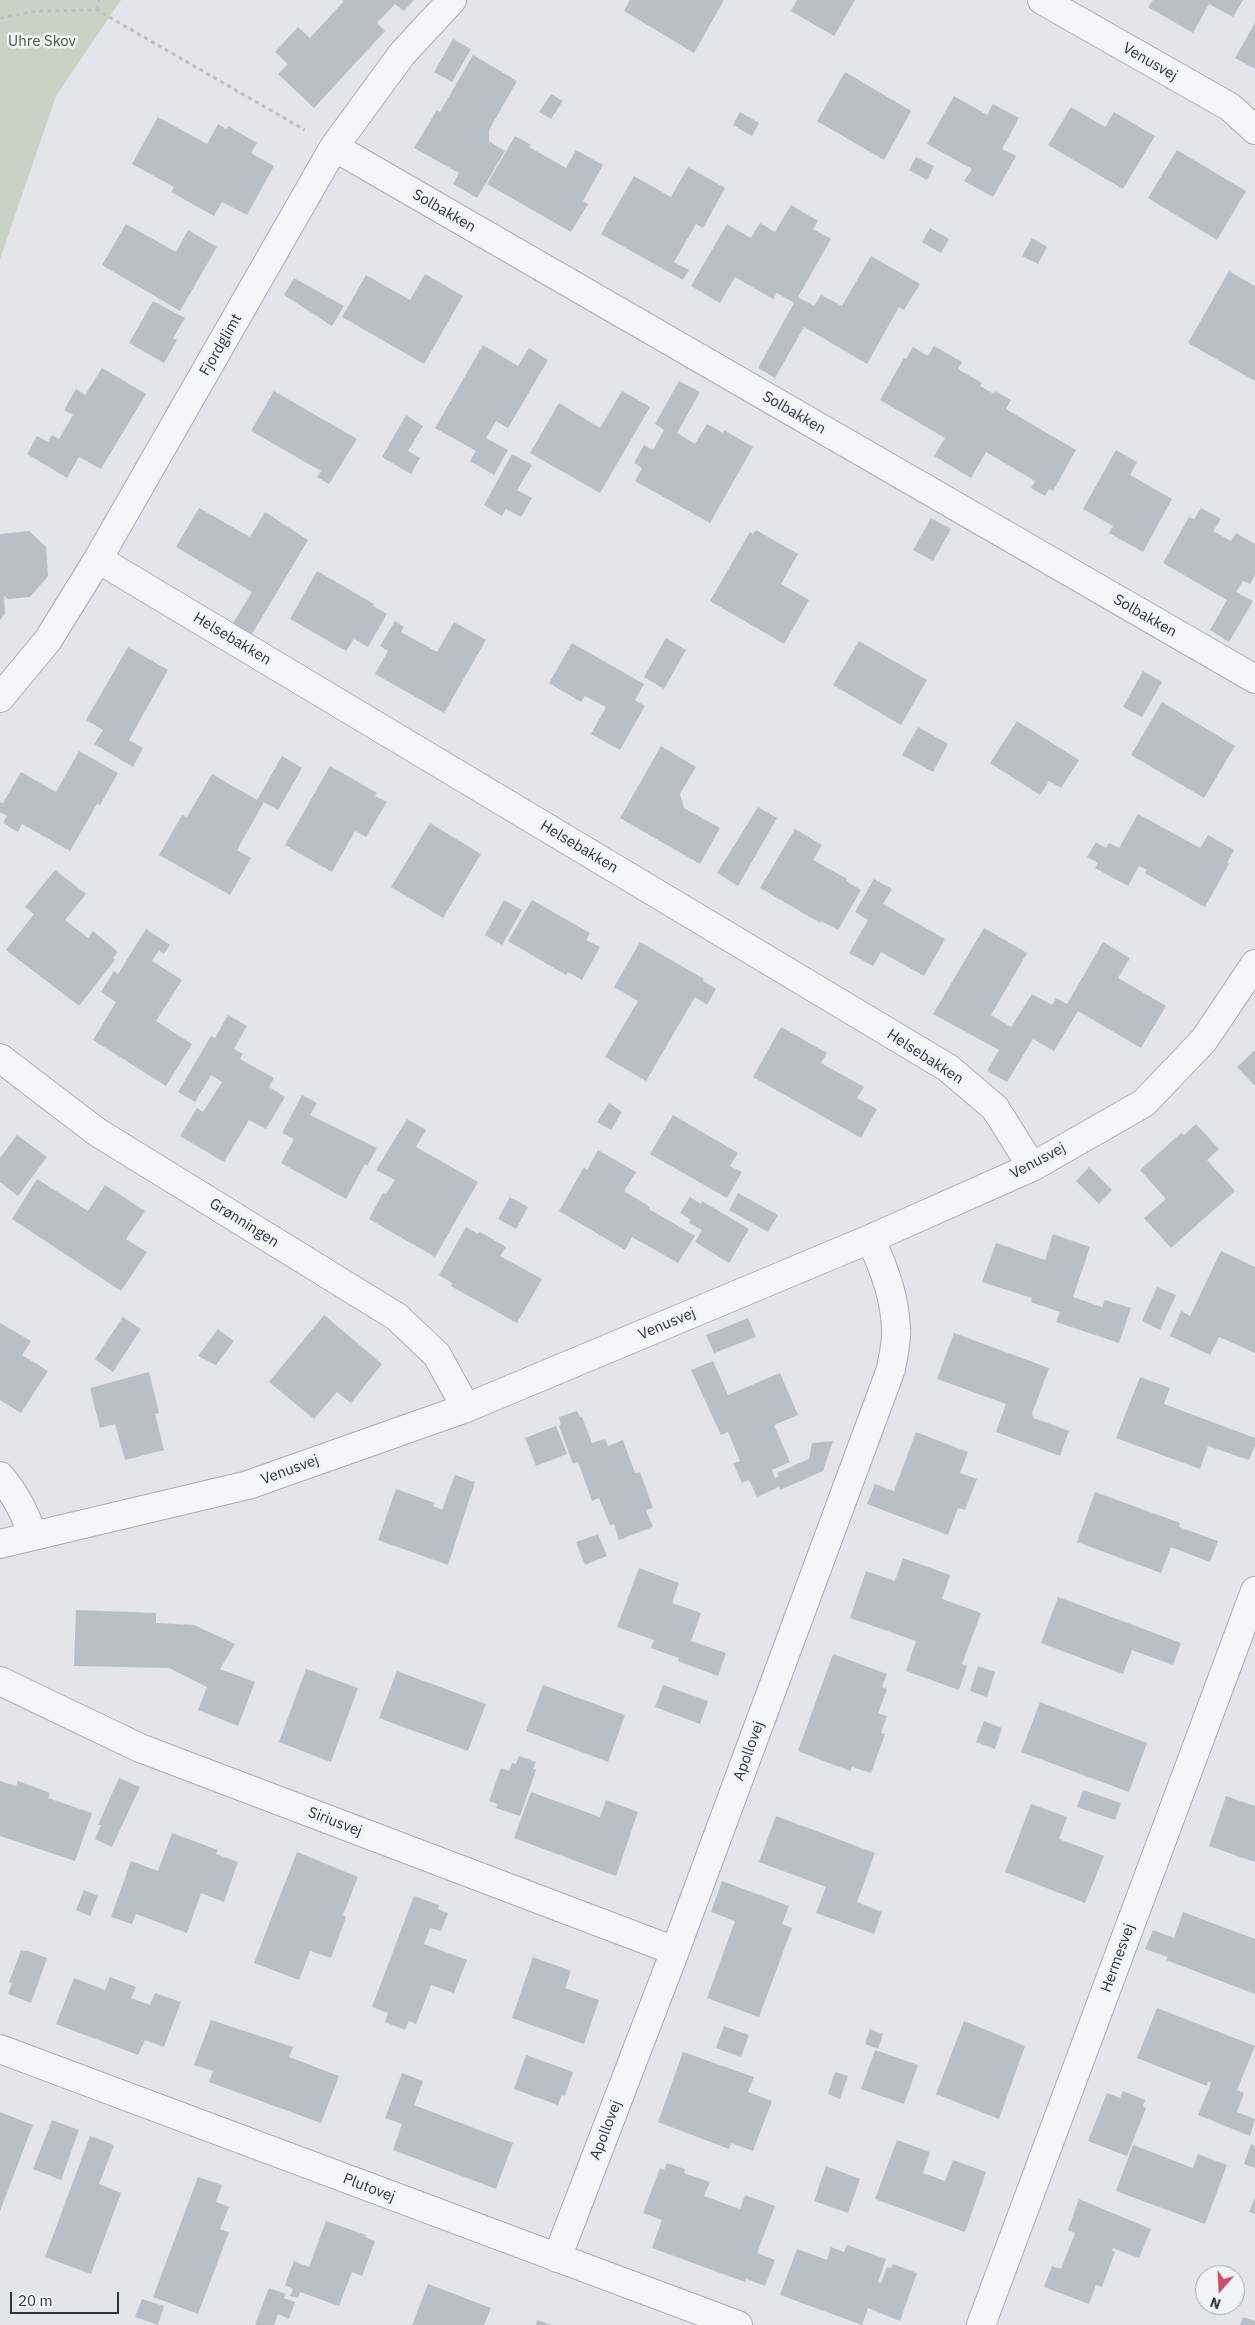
<!DOCTYPE html>
<meta charset="utf-8">
<style>
body{margin:0}
#map{position:relative;width:1255px;height:2325px;overflow:hidden;background:#e2e6ea;font-family:"IBM Plex Sans",sans-serif}
canvas{display:block}
.north{position:absolute;left:1195px;top:2265px;width:50px;height:50px;box-sizing:border-box;background:#f1f4f7;border:1px solid #a2a7ae;border-radius:50%;rotate:199deg;font-size:14px;font-weight:700;line-height:20px;text-align:center;color:#2b3441}
.north::after{content:'';display:block;margin:auto;width:18px;height:22px;background:#c84e6a;clip-path:polygon(50% 0,100% 100%,50% 72%,0 100%)}
.scale{position:absolute;left:10px;top:2292px;width:109px;height:22px;box-sizing:border-box;border:2px solid #2b3441;border-top:0;padding-left:6px;font-size:15px;line-height:18px;white-space:nowrap;color:#2b3441;-webkit-text-stroke:4px #f1f4f7;paint-order:stroke}
</style>
<div id="map">
<canvas width="1255" height="2325"></canvas>
<div class="north">N</div>
<div class="scale">20 m</div>
</div>
<script>
const g = document.querySelector('canvas').getContext('2d');
g.lineJoin = 'round';
function fillPath(path, color) {
  g.fillStyle = color;
  g.fill(path, 'evenodd');
}
function strokePath(path, color, width, dash) {
  g.strokeStyle = color;
  g.lineWidth = width;
  g.lineCap = dash ? 'butt' : 'round';
  g.setLineDash(dash || []);
  g.stroke(path);
}
function drawText(font, color, halo, rows, align = 'center') {
  g.font = font + ' "IBM Plex Sans",sans-serif';
  g.lineWidth = 5;
  g.setLineDash([]);
  g.textBaseline = 'middle';
  g.strokeStyle = halo;
  g.fillStyle = color;
  for (const [text, x, y, turn = 0] of rows) {
    g.save();
    g.translate(x, y);
    g.rotate((+turn || 0) * Math.PI / 180);
    g.textAlign = isNaN(turn) ? turn : align;
    if (halo) g.strokeText(text, 0, 0);
    g.fillText(text, 0, 0);
    g.restore();
  }
}
fillPath(new Path2D(`
 M0 0H121L56 96 0 259Z`), '#c9d3c3');
fillPath(new Path2D(`
 M342 0H414L404 11 395 4 377 23 385 31 314 108 278 74 288 64 275 52 298 27 310 38 344 1Z
 M630 0H724L694 53 624 11Z
 M797 0H855L834 36 791 11Z
 M1153 0H1243L1233 17 1209 4 1193 33 1148 7Z
 M1255 23V69L1235 58Z
 M453 39 471 49 452 82 434 72Z
 M473 55 517 81 489 130V141L505 151 477 198 453 184 459 173 414 148 437 110 440 112Z
 M845 72 911 111 884 160 817 121Z
 M551 94 563 101 551 119 539 112Z
 M954 96 987 115 993 104 1019 118 1002 149 1016 156 993 197 964 181 972 169 927 144Z
 M1071 107 1105 127 1114 112 1155 136 1123 189 1048 145Z
 M740 112 759 123 752 136 733 125Z
 M158 117 207 144 218 124 226 129 228 126 257 143 251 153 274 166 247 215 222 202 214 216 171 192 174 187 132 164Z
 M515 136 531 145 529 147 566 168 576 150 603 165 583 201 588 204 571 232 487 184Z
 M1177 150 1246 191 1217 240 1148 198Z
 M916 157 934 166 927 180 909 170Z
 M688 167 725 188 703 228 696 224 674 262 689 270 683 280 601 234 634 176 671 197Z
 M791 205 818 221 813 229 831 239 798 297 814 306 821 295 842 306 871 256 920 284 904 310 899 307 867 364 804 327 775 378 758 368 794 303 777 293 773 299 735 277 720 303 691 286 727 224 751 238 760 223 775 232Z
 M126 224 176 252 188 230 217 247 180 311 102 265Z
 M930 228 949 239 941 253 922 242Z
 M1032 238 1047 247 1038 264 1022 256Z
 M1229 271 1255 286V381L1188 343Z
 M425 274 463 296 424 364 342 317 366 275 410 300Z
 M294 278 344 306 332 326 284 295Z
 M153 301 185 318 173 338 177 340 164 363 129 343Z
 M483 345 518 366 529 348 548 360 508 428 496 421 486 438 508 450 494 475 470 461 476 451 435 428Z
 M934 346 962 362 958 369 982 383 980 386 994 394 995 391 1011 400 1006 409 1076 450 1053 491 1049 489 1045 496 1031 488 1035 481 986 452 971 478 934 456 945 438 880 400 904 358 906 359 913 347 928 356Z
 M102 368 146 394 101 469 79 457 67 478 27 454 37 436 48 442 52 435 59 439 73 415 64 410 76 389 85 395Z
 M679 381 700 392 677 433 695 444 707 424 723 433 724 430 753 447 710 523 635 481 642 468 634 463 644 445 653 450 664 430 655 424Z
 M274 391 357 439 329 484 317 477 321 471 251 431Z
 M622 391 650 407 600 493 530 453 559 403 600 428Z
 M406 415 423 426 408 451 420 458 411 474 382 457Z
 M1116 450 1137 462 1130 475 1172 499 1143 552 1109 533 1113 526 1083 509Z
 M512 454 532 465 517 490 532 498 521 517 506 509 502 516 484 505Z
 M199 508 250 537 265 512 308 540 252 634 233 623 252 592 176 547Z
 M1201 508 1221 519 1213 531 1231 541 1236 533 1255 544V575L1250 584 1243 581 1236 592 1253 601 1229 642 1210 630 1227 600 1163 563 1189 517 1194 519Z
 M931 518 951 529 933 561 913 550Z
 M756 530 798 554 781 584 809 600 784 644 710 601 750 532 753 534Z
 M29 531 46 547 48 576 30 597 8 599 4 596 5 614 0 620V534Z
 M317 571 374 604 373 606 387 614 368 647 354 639 346 651 290 619Z
 M395 621 404 627 401 632 437 652 454 622 486 640 444 713 375 674 388 651 380 646Z
 M666 638 686 650 664 689 644 677Z
 M859 641 927 680 901 725 833 685Z
 M572 643 644 684 635 700 645 706 620 750 591 734 606 707 585 696 581 702 549 683Z
 M128 647 168 670 129 740 143 748 133 767 94 744 103 730 86 720Z
 M1143 671 1162 682 1142 717 1123 707Z
 M1162 702 1235 746 1204 798 1131 755Z
 M1017 721 1079 760 1061 788 1049 781 1040 795 990 763Z
 M918 727 948 744 933 772 902 755Z
 M661 746 696 767 680 794 684 808 720 828 700 864 620 818Z
 M79 751 118 773 100 805 97 804 70 851 22 824 18 832 3 823 7 816 0 812V802L3 803 21 772 56 792Z
 M282 756 302 768 278 810 264 802 237 850 251 858 230 895 159 855 182 815 187 817 212 774 257 800Z
 M330 766 377 793 375 796 387 802 366 837 355 831 332 872 285 845Z
 M758 807 777 818 738 886 717 873Z
 M1138 814 1200 848 1208 835 1234 850 1227 863 1229 864 1205 907 1145 873 1147 870 1139 866 1128 886 1095 868 1098 863 1087 857 1096 842 1106 848 1109 843 1119 848Z
 M430 823 481 854 443 918 391 887Z
 M795 829 822 845 813 860 847 879 846 881 861 890 838 930 821 921 820 923 760 888Z
 M55 870 86 894 65 920 88 938 93 931 118 952 113 958 115 960 79 1006 6 950 34 914 25 907Z
 M874 879 892 889 883 904 945 939 924 976 881 952 873 966 849 953 868 920 855 912Z
 M504 900 522 910 502 945 485 935Z
 M532 900 590 933 586 940 600 947 582 980 568 972 566 975 508 941Z
 M984 928 1027 953 991 1015 1011 1027 1032 994 1052 1005 1056 998 1067 1004 1103 942 1130 958 1118 978 1166 1006 1141 1048 1078 1011 1054 1051 1033 1039 1007 1082 987 1071 999 1050 933 1014Z
 M146 929 170 945 164 954 159 950 152 961 182 980 156 1021 192 1044 166 1086 93 1040 116 1002 101 992 114 971 118 974Z
 M640 942 704 979 703 981 716 989 707 1005 695 997 646 1081 605 1057 638 1001 614 987Z
 M228 1015 247 1026 234 1049 243 1054 240 1059 274 1078 269 1087 285 1097 266 1129 249 1120 224 1162 180 1136 197 1108 203 1112 222 1082 211 1075 195 1102 178 1092 211 1036 215 1038Z
 M781 1027 827 1053 821 1063 864 1087 857 1098 877 1109 861 1138 753 1077Z
 M1255 1050V1086L1237 1067Z
 M302 1095 317 1103 310 1115 377 1148 367 1166 365 1164 346 1199 281 1163 294 1139 282 1133Z
 M609 1103 622 1112 611 1130 597 1122Z
 M673 1115 738 1153 730 1166 742 1172 727 1198 650 1154Z
 M407 1119 426 1130 416 1147 478 1182 435 1257 369 1219 383 1193 386 1194 395 1180 376 1170Z
 M1196 1124 1219 1149 1207 1160 1235 1191 1171 1248 1144 1218 1166 1199 1140 1170 1181 1133 1184 1135Z
 M17 1135 47 1157 18 1196 0 1182V1158Z
 M598 1150 636 1172 624 1191 650 1207 649 1209 695 1236 678 1263 632 1237 625 1250 559 1211 584 1167 587 1170Z
 M1089 1167 1112 1190 1099 1204 1076 1181Z
 M37 1179 88 1211 105 1185 145 1211 126 1239 147 1252 121 1291 12 1219Z
 M738 1193 778 1215 768 1232 729 1210Z
 M510 1197 528 1207 516 1229 498 1219Z
 M690 1197 701 1204 702 1201 749 1229 729 1263 695 1242 702 1230 689 1223 691 1220 680 1213Z
 M466 1227 478 1234 480 1232 506 1247 500 1256 542 1279 517 1323 451 1286 452 1283 439 1275Z
 M1053 1234 1090 1247 1073 1297 1102 1307 1105 1300 1131 1308 1119 1343 1056 1322 1060 1312 1031 1302 1032 1298 982 1282 996 1243 1045 1260Z
 M1221 1251 1255 1267V1353L1219 1337 1210 1355 1170 1336 1181 1311 1190 1316Z
 M1157 1287 1176 1295 1160 1330 1142 1321Z
 M324 1315 382 1364 351 1403 337 1392 314 1419 269 1382Z
 M123 1317 141 1329 113 1372 95 1359Z
 M748 1318 756 1337 714 1353 706 1335Z
 M0 1323 31 1341 22 1355 48 1371 21 1413 0 1400Z
 M218 1329 234 1341 216 1365 198 1356Z
 M954 1333 1049 1368 1032 1414 1034 1418 1069 1431 1060 1456 996 1432 1006 1404 937 1379Z
 M713 1361 728 1395 780 1373 798 1415 774 1425 790 1462 772 1470 775 1478 779 1476 777 1473 809 1459 812 1443 833 1441 823 1471 780 1490 779 1487 757 1497 749 1480 742 1483 733 1463 740 1461 728 1432 721 1435 691 1370Z
 M149 1372 159 1413 155 1414 164 1450 125 1460 115 1424 100 1428 90 1388Z
 M1140 1377 1170 1388 1164 1404 1255 1438V1445L1249 1460 1208 1446 1200 1469 1116 1438Z
 M577 1411 580 1417H582L592 1443 605 1439 608 1446 623 1440 635 1473 640 1472 653 1508 646 1510 653 1527 619 1540 614 1524 610 1525 599 1498 592 1501 578 1462 573 1464 559 1426 561 1425 559 1417Z
 M556 1426 567 1454 536 1466 525 1438Z
 M916 1432 968 1452 960 1473 977 1479 965 1510 958 1508 948 1535 867 1504 875 1484 894 1491Z
 M455 1475 475 1482 448 1565 378 1540 396 1489 435 1503 433 1506 442 1510Z
 M1095 1492 1180 1523 1179 1527 1218 1541 1210 1562 1171 1547 1161 1573 1077 1542Z
 M598 1534 607 1556 585 1565 576 1542Z
 M903 1558 950 1575 942 1599 981 1613 962 1664 967 1666 959 1690 906 1671 916 1641 850 1618 866 1571 895 1581Z
 M639 1568 679 1583 672 1603 701 1613 691 1641 726 1653 718 1676 678 1661 679 1658 651 1648 654 1640 617 1627Z
 M1058 1597 1181 1643 1173 1665 1132 1650 1123 1674 1041 1643Z
 M76 1610 156 1613V1623L194 1625 235 1644 220 1669 255 1682 238 1726 198 1710 207 1687 169 1668 74 1666Z
 M833 1654 887 1674 882 1687 887 1689 878 1713 887 1716 881 1733 885 1734 871 1773 852 1767 850 1771 798 1751Z
 M978 1666 995 1672 987 1697 970 1691Z
 M306 1669 358 1688 331 1762 279 1742Z
 M397 1671 486 1704 468 1751 379 1718Z
 M543 1685 625 1715 608 1762 526 1731Z
 M663 1685 708 1701 700 1724 655 1707Z
 M1040 1702 1147 1743 1129 1792 1021 1752Z
 M984 1721 1002 1728 995 1749 976 1742Z
 M519 1756 536 1762 533 1769 536 1770 520 1816 496 1808 497 1804 489 1801 501 1768 509 1771 512 1763 516 1764Z
 M119 1778 140 1787 112 1847 95 1839 101 1825H98Z
 M0 1781 16 1786 18 1781 50 1793 48 1798 92 1813 75 1861 0 1836Z
 M1083 1790 1121 1803 1115 1820 1077 1807Z
 M531 1792 600 1817 606 1800 638 1812 616 1876 514 1838Z
 M1226 1796 1255 1806V1862L1209 1846Z
 M1031 1804 1067 1817 1059 1839 1104 1856 1085 1903 1005 1872Z
 M776 1816 875 1853 857 1902 882 1912 874 1934 816 1913 826 1887 759 1862Z
 M172 1833 218 1850 216 1854 238 1862 224 1902 201 1893 187 1933 136 1914 132 1924 111 1917 131 1861 158 1871Z
 M297 1852 358 1877 343 1915 346 1917 331 1958 310 1951 299 1980 254 1963Z
 M722 1881 789 1906 782 1924 792 1928 759 2017 707 1998 735 1921 711 1912Z
 M84 1890 98 1896 90 1916 76 1910Z
 M414 1896 439 1905 438 1909 448 1913 441 1931 430 1928 424 1944 467 1960 454 1993 431 1985 416 2024 409 2021 405 2030 385 2022 388 2013 372 2007Z
 M1183 1912 1255 1939V1994L1166 1960 1168 1957 1145 1949 1153 1930 1174 1938Z
 M21 1950 25 1951V1950L47 1958 31 2003 8 1994 12 1983 9 1982Z
 M533 1957 571 1971 565 1988 599 2000 584 2044 512 2018Z
 M110 1977 136 1987 131 1998 150 2005 155 1993 181 2002 164 2047 145 2040 138 2055 56 2024 74 1978 105 1990Z
 M1157 2008 1255 2046 1237 2090 1244 2093 1237 2112 1255 2119 1250 2136 1198 2115 1211 2083 1208 2081 1207 2086 1137 2058Z
 M211 2020 293 2047 289 2057 339 2076 321 2123 209 2082 213 2071 194 2065Z
 M964 2021 1025 2046 999 2119 936 2094Z
 M724 2026 749 2035 741 2057 716 2048Z
 M870 2029 883 2034 878 2049 865 2044Z
 M875 2050 918 2065 904 2104 861 2089Z
 M683 2052 754 2077 748 2092 772 2101 753 2151 731 2143 729 2149 658 2122Z
 M526 2055 573 2072 565 2096 562 2095 558 2105 514 2089Z
 M835 2072 848 2076 840 2099 828 2094Z
 M402 2073 423 2081 414 2105 513 2143 496 2189 393 2150 402 2124 385 2118Z
 M1123 2091 1145 2100 1143 2106 1146 2108 1127 2156 1088 2141 1107 2093 1120 2098Z
 M0 2112 33 2125 0 2211Z
 M52 2120 79 2130 61 2180 33 2169Z
 M90 2136 114 2145 99 2184 121 2193 91 2274 45 2257Z
 M897 2140 930 2152 923 2173 945 2181 953 2160 986 2172 965 2232 875 2199Z
 M1251 2144 1255 2146V2168L1244 2164Z
 M1133 2145 1193 2168 1198 2154 1227 2165 1205 2224 1116 2191Z
 M667 2163 685 2169 684 2173 710 2182 704 2196 740 2209 745 2195 775 2206 757 2253 775 2260 765 2286 746 2279 745 2282 652 2248 662 2220 643 2213 660 2168 664 2170Z
 M826 2166 860 2179 848 2213 814 2201Z
 M198 2177 222 2185 216 2202 229 2207 220 2229 229 2232 198 2314 153 2297Z
 M1255 2197V2214L1249 2212Z
 M1079 2199 1151 2229 1139 2258 1113 2248 1112 2251 1115 2252 1102 2287 1096 2285 1089 2304 1044 2287 1052 2266 1061 2269 1075 2233 1068 2230Z
 M326 2221 366 2235 365 2237 375 2241 362 2276 352 2272 339 2306 300 2292 298 2298 290 2296 293 2289 285 2285 294 2261 309 2267Z
 M847 2245 886 2259 878 2282 881 2283 887 2267 891 2268 893 2264 917 2273 900 2321 868 2308 862 2325 780 2295 797 2249 827 2260 831 2247 844 2252Z
 M428 2284 491 2308 484 2325H412Z
 M269 2288 286 2294 284 2298 295 2302 289 2319 278 2314 274 2325H255Z
 M142 2299 164 2306 158 2325 135 2317Z
 M1243 2317 1255 2321V2325H1240Z
 M537 2320 551 2325H536Z`), '#b9bfc6');
const minor = new Path2D(`
 M1042 0 1230 107 1255 130
 M334 147 1255 679
 M98 559 948 1068 995 1108 1032 1167
 M0 698 48 640 98 559 334 147 402 54 452 0
 M0 1058 97 1132 397 1317 437 1355 466 1408
 M0 1476C16 1494 25 1513 33 1536
 M0 1544 248 1485 466 1408 870 1239 1032 1167 1144 1103 1204 1040 1255 964
 M0 1681 140 1748 675 1951
 M0 2049 738 2325
 M557 2258 675 1951 891 1369C893 1356 897 1342 896 1329 895 1298 884 1267 870 1239
 M981 2325 1255 1591`);
strokePath(minor, '#a7adb4', 30);
strokePath(new Path2D(`
 M97 10 99 0
 M0 18 38 11 97 10 305 130`), '#bcc0c5', 3, [4, 4]);
strokePath(minor, '#f4f6f8', 28);
drawText('15px', '#425c39', '#f1f4f7', [
 ["Uhre Skov",42,42]
]);
drawText('15px', '#2b3441', '#f1f4f7', [
 ["Venusvej",1150,62,30],
 ["Solbakken",444,211,30],
 ["Fjordglimt",221,345,-60],
 ["Solbakken",794,413,30],
 ["Solbakken",1145,616,30],
 ["Helsebakken",232,639,31],
 ["Helsebakken",579,847,31],
 ["Helsebakken",925,1057,33],
 ["Venusvej",1038,1161,-28],
 ["Grønningen",244,1223,32],
 ["Venusvej",667,1324,-23],
 ["Venusvej",290,1470,-20],
 ["Apollovej",749,1751,-70],
 ["Siriusvej",335,1822,21],
 ["Hermesvej",1118,1958,-70],
 ["Apollovej",606,2130,-69],
 ["Plutovej",369,2188,21]
]);
</script>
